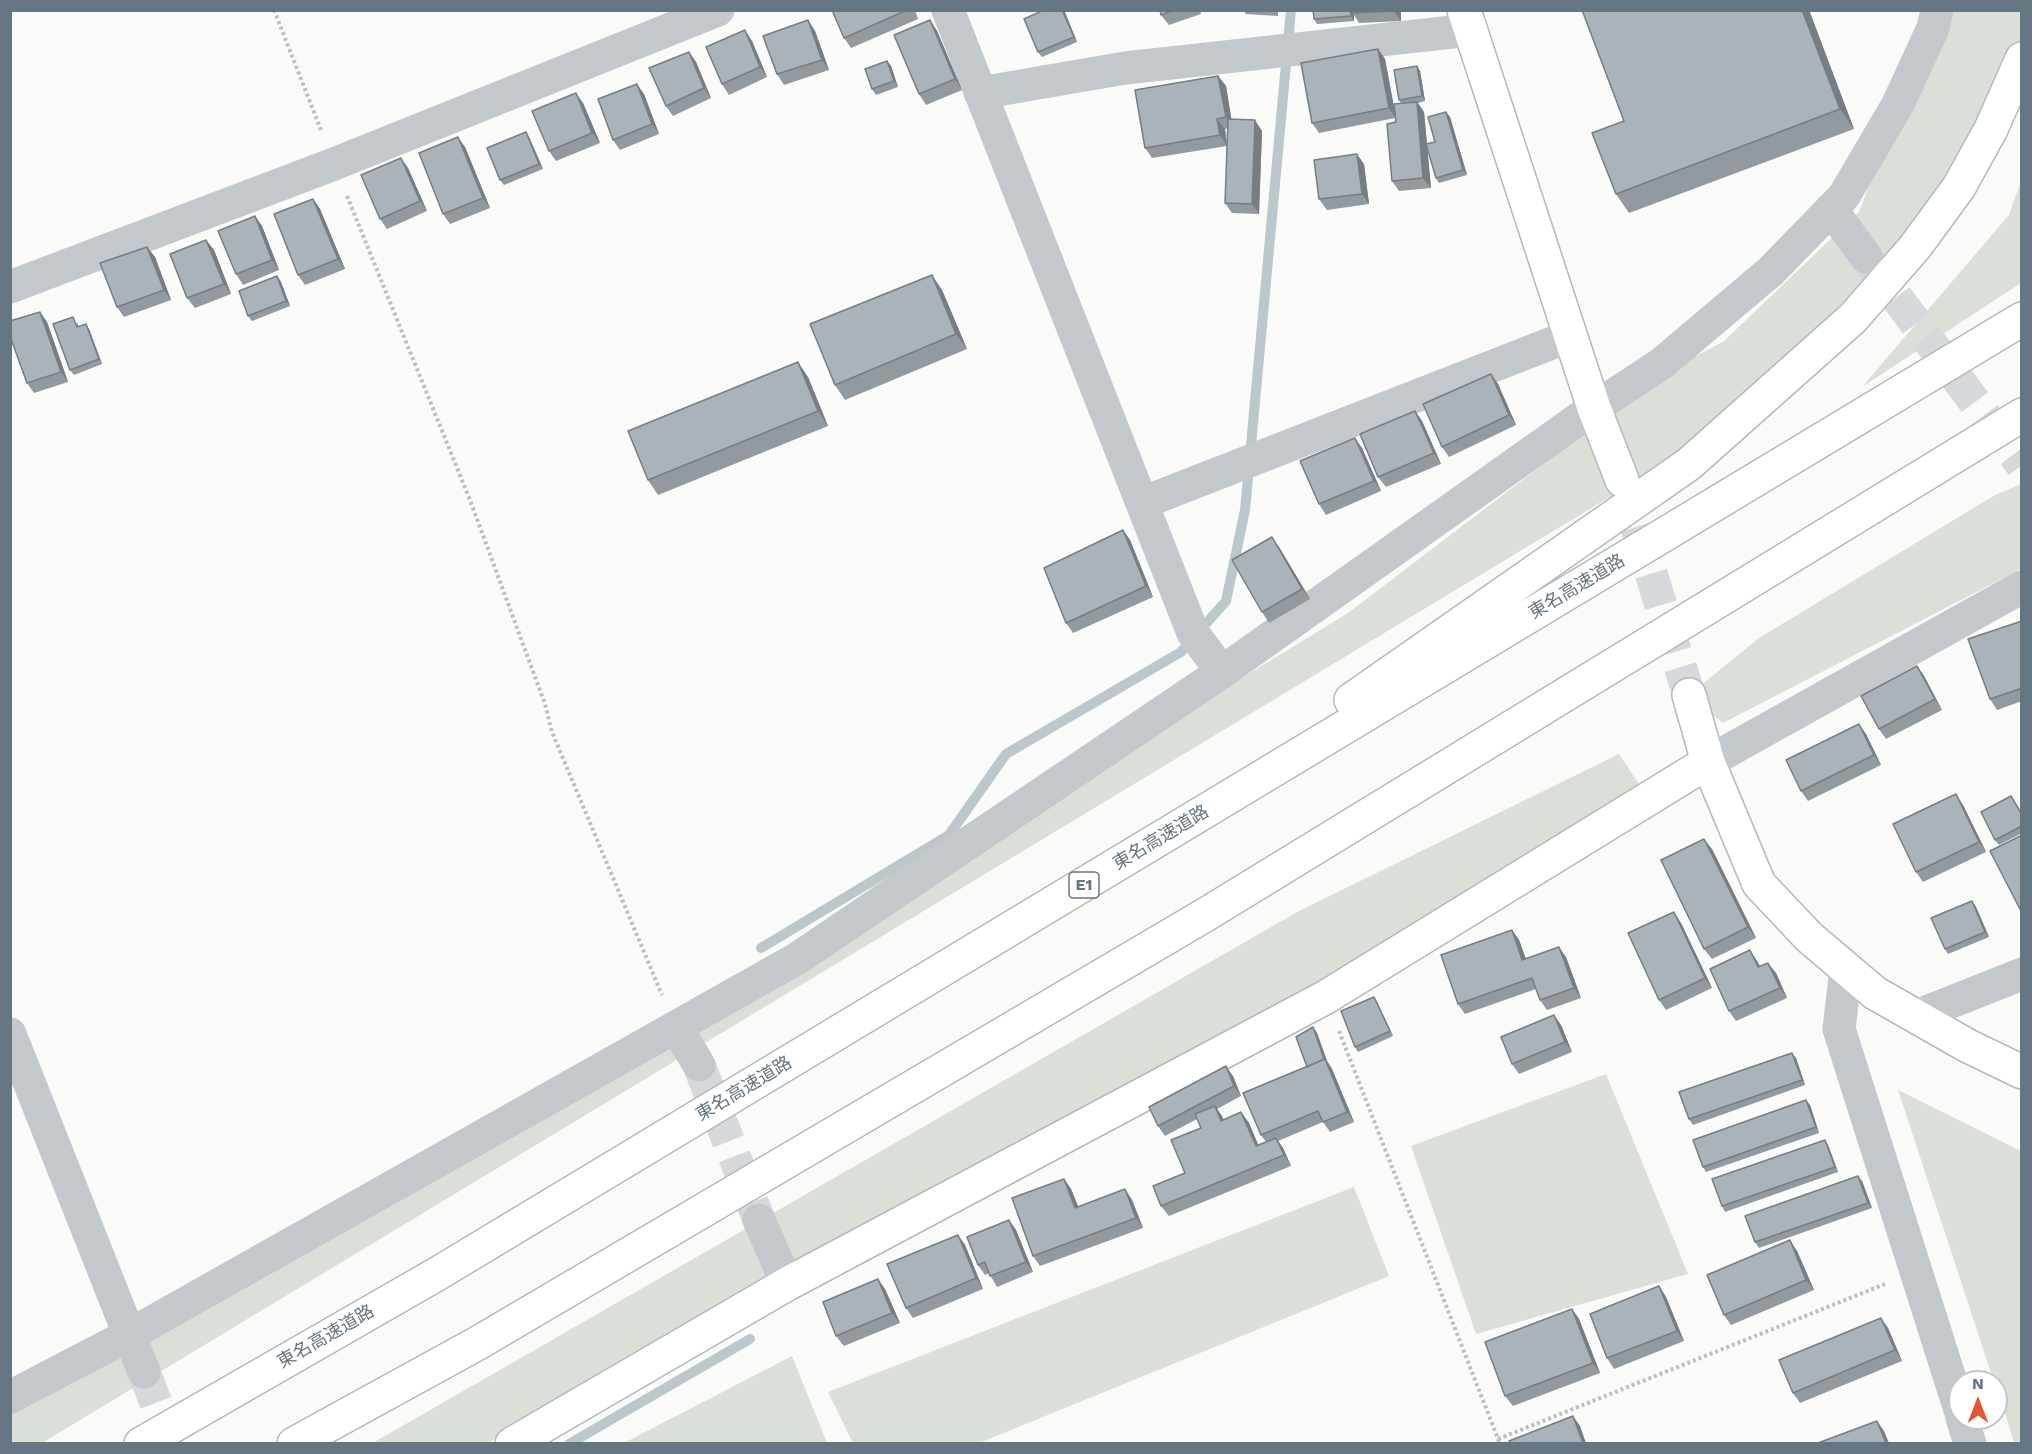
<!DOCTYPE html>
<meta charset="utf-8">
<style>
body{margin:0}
#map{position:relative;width:2032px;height:1454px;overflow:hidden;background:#fafaf8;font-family:"Work Sans",sans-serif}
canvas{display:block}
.frame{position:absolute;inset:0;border:12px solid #657683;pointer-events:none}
.north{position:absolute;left:1948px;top:1370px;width:60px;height:60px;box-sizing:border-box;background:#fff;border:2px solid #c1c8cd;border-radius:50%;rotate:0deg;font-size:16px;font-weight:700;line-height:24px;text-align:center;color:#657683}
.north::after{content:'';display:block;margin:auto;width:21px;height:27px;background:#e4572e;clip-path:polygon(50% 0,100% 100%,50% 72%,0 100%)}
</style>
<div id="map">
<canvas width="2032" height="1454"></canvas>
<div class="frame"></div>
<div class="north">N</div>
</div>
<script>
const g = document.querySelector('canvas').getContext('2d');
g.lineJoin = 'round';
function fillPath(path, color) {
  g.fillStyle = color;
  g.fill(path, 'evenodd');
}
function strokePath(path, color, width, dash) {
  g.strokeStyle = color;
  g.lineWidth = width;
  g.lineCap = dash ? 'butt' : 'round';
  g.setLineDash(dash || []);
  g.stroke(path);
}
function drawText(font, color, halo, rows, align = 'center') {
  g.font = font + ' "Work Sans","Noto Sans JP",sans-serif';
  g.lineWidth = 6;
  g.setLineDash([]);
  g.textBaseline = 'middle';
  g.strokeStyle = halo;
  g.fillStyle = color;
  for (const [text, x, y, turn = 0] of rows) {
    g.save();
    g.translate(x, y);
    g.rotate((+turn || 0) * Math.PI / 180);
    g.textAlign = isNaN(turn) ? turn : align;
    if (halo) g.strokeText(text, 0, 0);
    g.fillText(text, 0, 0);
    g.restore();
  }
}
fillPath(new Path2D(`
 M1935 11H2021V40L2008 95 1910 246 1639 499 1594 408 1723 342 1859 212Z
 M2021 181V283L1862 387 2009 215Z
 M1587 431 1618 492 42 1443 11 1444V1389L624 1056 1348 613Z
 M2021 484V569L1723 723 1689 695 1759 638 1995 495Z
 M1619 754 1641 787 1258 1018 919 1199 488 1443 371 1444 1299 911Z
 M1606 1074 1688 1274 1476 1334 1411 1146Z
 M1898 1090 2021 1151V1443H2014L1996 1382H1994Z
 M1354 1187 1389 1276 979 1443H853L828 1392Z
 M792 1356 827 1443H624Z`), '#dadfd7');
strokePath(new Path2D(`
 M761 948 949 835 1006 754 1181 652 1226 601 1245 510 1291 10
 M569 1444 750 1339`), '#bbc7cb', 10);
strokePath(new Path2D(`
 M1867 258 2022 465
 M699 1065 759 1220
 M144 1372 172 1444`), '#d5d9db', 33, [33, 16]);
strokePath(new Path2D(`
 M1622 480 1689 695`), '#d5d9db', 33, [33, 16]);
const secondary = new Path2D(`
 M1464 10 1594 408 1622 480
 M1689 695 1708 762 1759 884 1809 937 1875 993 1968 1046 2022 1072
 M512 1444 787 1284 1326 997 1708 762`);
const highway = new Path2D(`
 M1351 700 1689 464 1853 318 1915 247 1959 187 1991 129 2022 59
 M141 1444 437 1274 2022 319
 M294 1444 478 1343 1205 915 2022 415`);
strokePath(secondary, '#b3babf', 36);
strokePath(highway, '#b4b9bd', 36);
strokePath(new Path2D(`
 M274 10 321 130
 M347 196 470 500 545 704 552 732 662 995
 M1339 1031 1500 1444
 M1498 1439 1885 1284`), '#bbbfc2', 4, [3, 3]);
strokePath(new Path2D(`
 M948 10 1193 633 1222 672
 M980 93 1125 68 1471 30
 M1831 209 1866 257
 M10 287 334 164 718 10
 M1142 503 1570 336
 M1708 762 2022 587
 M1846 969 1839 1029 1960 1410
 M1916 1016 2022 974
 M676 1027 699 1065
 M10 1034 144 1372
 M759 1220 787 1284
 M10 1397 129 1335 798 958 1222 672 1594 408 1661 364 1771 271 1844 196 1898 104 1933 28 1937 10
 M1962 1418 1970 1444`), '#c3c8cc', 33);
strokePath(secondary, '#fff', 33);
strokePath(highway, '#fff', 33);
fillPath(new Path2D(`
 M832 10H915L918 19 851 48 844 38Z
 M1044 10H1064L1077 42 1042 57 1038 52Z
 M1160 10H1200L1201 14 1169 25 1161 15Z
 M1243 10H1278V16L1246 14Z
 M1313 10H1401V21L1359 23 1354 15V21L1317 24 1314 19Z
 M1809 10 1854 129 1629 213 1616 194 1624 121Z
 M808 20 815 31 829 70 784 85 777 74Z
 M930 20 937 31 962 90 926 105 919 94Z
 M752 41 767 77 729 95 722 84Z
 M1378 49 1385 59 1394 107 1401 103 1399 100 1417 66 1420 71 1425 101 1418 103 1424 112 1427 144 1435 142 1446 112 1450 117 1467 175 1439 183 1436 178 1427 146 1431 188 1399 191 1392 181 1395 118 1319 133 1312 123Z
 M689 52 696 62 711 98 673 116 666 106Z
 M887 61 891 66 898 87 876 95 872 89Z
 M1218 76 1226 86 1231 119 1262 131 1259 214 1232 213 1225 203 1228 128 1225 129 1227 146 1152 158 1145 148Z
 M644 94 659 134 620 150 613 140Z
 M583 103 600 143 556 161 549 151Z
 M526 132 529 137 543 169 504 185 500 180Z
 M465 147 490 208 450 224 443 214Z
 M1364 164 1369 204 1327 210 1319 199Z
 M408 168 427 211 387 229 380 219Z
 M313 199 320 209 345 269 305 285 298 275Z
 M255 216 262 226 279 270 243 285 236 274Z
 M206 240 214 250 231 294 195 308 187 298Z
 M147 247 155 257 171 300 124 317 117 307Z
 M277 276 281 282 290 306 252 321 248 316Z
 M942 290 967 349 845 400 835 385Z
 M40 312 47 322 68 382 34 393 27 383Z
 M77 322 79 327 89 329 102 364 74 375 70 370Z
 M1491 374 1498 384 1516 425 1449 457 1442 447Z
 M808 377 828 426 658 495 648 480Z
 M1415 411 1422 421 1441 464 1386 487 1378 477Z
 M1362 448 1381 491 1326 515 1319 504Z
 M1123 530 1130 540 1153 597 1073 633 1066 623Z
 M1279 547 1310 599 1269 623 1262 612Z
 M2022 621V701L1997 710 1990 699Z
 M1917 666 1924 676 1942 710 1886 739 1879 729Z
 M1866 734 1881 765 1808 801 1801 791Z
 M2011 796 2022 813V833L1999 845 1995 840Z
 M1963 805 1986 852 1923 882 1916 872Z
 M1712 849 1756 938 1712 959 1704 949Z
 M1972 901 1976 907 1989 937 1948 954 1945 949Z
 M1681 923 1712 988 1666 1010 1659 1000Z
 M1512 930 1519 940 1526 959 1566 957 1581 998 1547 1010 1540 1000 1536 989 1465 1014 1458 1004Z
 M1757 961 1760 966 1776 973 1787 998 1736 1021 1729 1011Z
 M1374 997 1377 1002 1393 1036 1358 1052 1355 1047Z
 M1561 1025 1572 1052 1519 1074 1512 1064Z
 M1313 1027 1317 1033 1327 1061 1332 1069 1354 1122 1330 1132 1323 1122 1278 1141 1283 1148 1291 1166 1169 1216 1161 1206 1185 1173 1201 1128 1197 1119 1165 1136 1158 1126 1233 1076 1241 1096 1217 1109 1224 1120 1241 1112 1249 1123 1258 1145 1266 1142 1261 1135 1307 1067Z
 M1796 1058 1805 1085 1693 1125 1689 1119Z
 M1810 1105 1819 1133 1706 1172 1703 1167Z
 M1825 1140 1828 1145 1838 1172 1725 1212 1722 1206Z
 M1064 1179 1071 1189 1078 1207 1125 1189 1132 1200 1143 1228 1040 1266 1033 1256Z
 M1862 1181 1872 1208 1759 1248 1755 1242Z
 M1009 1220 1016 1230 1033 1272 997 1287 989 1273 985 1275 978 1265Z
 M958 1235 965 1245 983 1289 913 1318 906 1308Z
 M1797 1251 1814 1290 1731 1325 1724 1315Z
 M1659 1286 1666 1297 1684 1341 1614 1369 1607 1358Z
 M885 1289 900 1323 844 1346 836 1336Z
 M1572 1309 1579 1319 1600 1373 1513 1406 1505 1396Z
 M1888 1328 1902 1361 1800 1403 1793 1393Z`), '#929a9f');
fillPath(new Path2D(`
 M1062 10H1064L1077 42 1074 37Z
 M1350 10H1353L1352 13 1354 15V21L1351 16Z
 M1394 10H1401V21L1394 11Z
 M1802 10H1809L1854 129 1840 109Z
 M808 20 815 31 829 70 822 60Z
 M930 20 937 31 962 90 955 79Z
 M745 30 752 41 767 77 760 67Z
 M1378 49 1385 59 1396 118 1389 108Z
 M689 52 696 62 711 98 704 88Z
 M887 61 891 66 898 87 894 81Z
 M1417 66 1420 71 1425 101 1422 96Z
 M1218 76 1226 86 1233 128 1226 117Z
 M637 84 644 94 659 134 652 124Z
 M576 93 583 103 600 143 592 133Z
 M1417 102 1424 112 1431 188 1423 178Z
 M1446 112 1450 117 1467 175 1463 170Z
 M1217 119 1225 129 1227 146 1220 135Z
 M1255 120 1262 131 1259 214 1252 204Z
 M526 132 529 137 543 169 539 164Z
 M458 137 465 147 490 208 483 198Z
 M1357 154 1364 164 1369 204 1362 194Z
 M401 158 408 168 427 211 420 201Z
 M313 199 320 209 345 269 338 259Z
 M255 216 262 226 279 270 272 260Z
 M206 240 214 250 231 294 224 284Z
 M147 247 155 257 171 300 164 290Z
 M932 275 942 290 967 349 956 334Z
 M277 276 281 282 290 306 286 301Z
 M40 312 47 322 68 382 61 372Z
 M86 324 89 329 102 364 99 359Z
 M798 362 808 377 828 426 818 411Z
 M1491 374 1498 384 1516 425 1509 415Z
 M1415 411 1422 421 1441 464 1434 453Z
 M1355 438 1362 448 1381 491 1374 481Z
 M1123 530 1130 540 1153 597 1146 586Z
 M1272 537 1279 547 1310 599 1302 589Z
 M1917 666 1924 676 1942 710 1935 699Z
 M1859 724 1866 734 1881 765 1874 755Z
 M1956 794 1963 805 1986 852 1979 842Z
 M1704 839 1712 849 1756 938 1748 927Z
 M1972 901 1976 907 1989 937 1985 932Z
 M1674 912 1681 923 1712 988 1705 978Z
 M1512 930 1519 940 1530 970 1522 960Z
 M1559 947 1566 957 1581 998 1574 988Z
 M1750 950 1757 961 1765 977 1758 967Z
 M1768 963 1776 973 1787 998 1780 988Z
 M1374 997 1377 1002 1393 1036 1390 1031Z
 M1554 1015 1561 1025 1572 1052 1565 1042Z
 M1313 1027 1317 1033 1327 1061 1332 1069 1354 1122 1347 1112 1324 1059Z
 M1792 1053 1796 1058 1805 1085 1802 1080Z
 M1226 1066 1233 1076 1241 1096 1234 1086Z
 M1806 1100 1810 1105 1819 1133 1816 1127Z
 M1215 1106 1222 1116 1229 1131 1221 1121Z
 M1241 1112 1249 1123 1263 1156 1256 1146Z
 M1276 1138 1283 1148 1291 1166 1284 1155Z
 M1825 1140 1828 1145 1838 1172 1835 1167Z
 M1858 1176 1862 1181 1872 1208 1868 1203Z
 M1064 1179 1071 1189 1083 1218 1075 1208Z
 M1125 1189 1132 1200 1143 1228 1136 1218Z
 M1009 1220 1016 1230 1033 1272 1026 1262Z
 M958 1235 965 1245 983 1289 976 1278Z
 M1790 1240 1797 1251 1814 1290 1806 1280Z
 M878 1279 885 1289 900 1323 892 1313Z
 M1659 1286 1666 1297 1684 1341 1677 1331Z
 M1572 1309 1579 1319 1600 1373 1593 1363Z
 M1881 1318 1888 1328 1902 1361 1895 1350Z
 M1573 1416 1580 1426 1586 1443H1583Z
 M1877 1421 1884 1431 1889 1443H1886Z`), '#777d82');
const building = new Path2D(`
 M832 10H907L844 38Z
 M1044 10H1062L1074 37 1038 52 1024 19Z
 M1160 10H1174L1161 15Z
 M1313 10H1350L1351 16 1314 19Z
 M1352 10H1394V11L1352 13Z
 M1582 10H1802L1840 109 1616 194 1592 133 1624 121Z
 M808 20 822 60 777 74 763 36Z
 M930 20 955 79 919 94 894 35Z
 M745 30 760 67 722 84 706 47Z
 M1378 49 1389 108 1312 123 1301 63Z
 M689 52 704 88 666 106 649 68Z
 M887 61 894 81 872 89 865 69Z
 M1417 66 1422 96 1399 100 1394 70Z
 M1218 76 1226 117 1217 119 1220 135 1145 148 1135 90Z
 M637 84 652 124 613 140 598 99Z
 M576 93 592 133 549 151 532 111Z
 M1417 102 1423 178 1392 181 1387 124 1396 122 1394 104Z
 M1446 112 1463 170 1436 178 1426 144 1435 142 1428 117Z
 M1228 119 1255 120 1252 204 1225 203Z
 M526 132 539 164 500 180 487 148Z
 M458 137 483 198 443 214 419 153Z
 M1357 154 1362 194 1319 199 1314 160Z
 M401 158 420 201 380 219 361 175Z
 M313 199 338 259 298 275 274 214Z
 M255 216 272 260 236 274 218 231Z
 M206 240 224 284 187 298 170 254Z
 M147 247 164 290 117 307 100 263Z
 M932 275 956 334 835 385 810 324Z
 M277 276 286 301 248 316 239 291Z
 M40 312 61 372 27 383 10 336V321Z
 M73 317 77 327 86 324 99 359 70 370 53 324Z
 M798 362 818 411 648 480 628 431Z
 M1491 374 1509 415 1442 447 1423 404Z
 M1415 411 1434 453 1378 477 1360 434Z
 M1355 438 1374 481 1319 504 1300 461Z
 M1123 530 1146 586 1066 623 1044 568Z
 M1272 537 1302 589 1262 612 1232 560Z
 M2022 621V688L1990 699 1968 639Z
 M1917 666 1935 699 1879 729 1861 696Z
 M1859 724 1874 755 1801 791 1786 760Z
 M1956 794 1979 842 1916 872 1893 824Z
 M2011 796 2022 815V826L1995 840 1981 812Z
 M2022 835V913L1990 851Z
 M1704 839 1748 927 1704 949 1661 860Z
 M1972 901 1985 932 1945 949 1931 918Z
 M1674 912 1705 978 1659 1000 1628 933Z
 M1512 930 1522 960 1559 947 1574 988 1540 1000 1532 978 1458 1004 1441 955Z
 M1750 950 1758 967 1768 963 1780 988 1729 1011 1710 969Z
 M1374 997 1390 1031 1355 1047 1341 1011Z
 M1554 1015 1565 1042 1512 1064 1501 1037Z
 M1313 1027 1324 1059 1307 1067 1296 1037Z
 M1792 1053 1802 1080 1689 1119 1679 1092Z
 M1325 1059 1347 1112 1323 1122 1318 1111 1261 1135 1243 1093Z
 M1226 1066 1234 1086 1158 1126 1149 1107Z
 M1806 1100 1816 1127 1703 1167 1693 1140Z
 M1215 1106 1221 1121 1241 1112 1256 1146 1276 1138 1284 1155 1161 1206 1153 1186 1185 1173 1171 1140 1201 1128 1195 1114Z
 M1825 1140 1835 1167 1722 1206 1712 1179Z
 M1858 1176 1868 1203 1755 1242 1745 1216Z
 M1064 1179 1075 1208 1125 1189 1136 1218 1033 1256 1012 1198Z
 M1009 1220 1026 1262 990 1276 985 1262 978 1265 967 1237Z
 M958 1235 976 1278 906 1308 887 1264Z
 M1790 1240 1806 1280 1724 1315 1707 1275Z
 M878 1279 892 1313 836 1336 823 1302Z
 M1659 1286 1677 1331 1607 1358 1590 1314Z
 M1572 1309 1593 1363 1505 1396 1485 1342Z
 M1881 1318 1895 1350 1793 1393 1779 1360Z
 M1573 1416 1583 1443H1510L1509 1441Z
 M1877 1421 1886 1443H1818Z`);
fillPath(building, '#aab3b9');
strokePath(building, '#777d82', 1.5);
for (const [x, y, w] of [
 [1084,885,30]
]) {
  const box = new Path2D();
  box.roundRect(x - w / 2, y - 13, w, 26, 4.5);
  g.fillStyle = '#fff';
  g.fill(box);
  strokePath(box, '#657683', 1.5);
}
drawText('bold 16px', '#657683', null, [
 ["E1",1084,885]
]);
drawText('18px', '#657683', '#fff', [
 ["東名高速道路",1577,587,-31],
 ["東名高速道路",1161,838,-31],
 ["東名高速道路",744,1089,-31],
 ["東名高速道路",326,1337,-30]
]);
</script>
